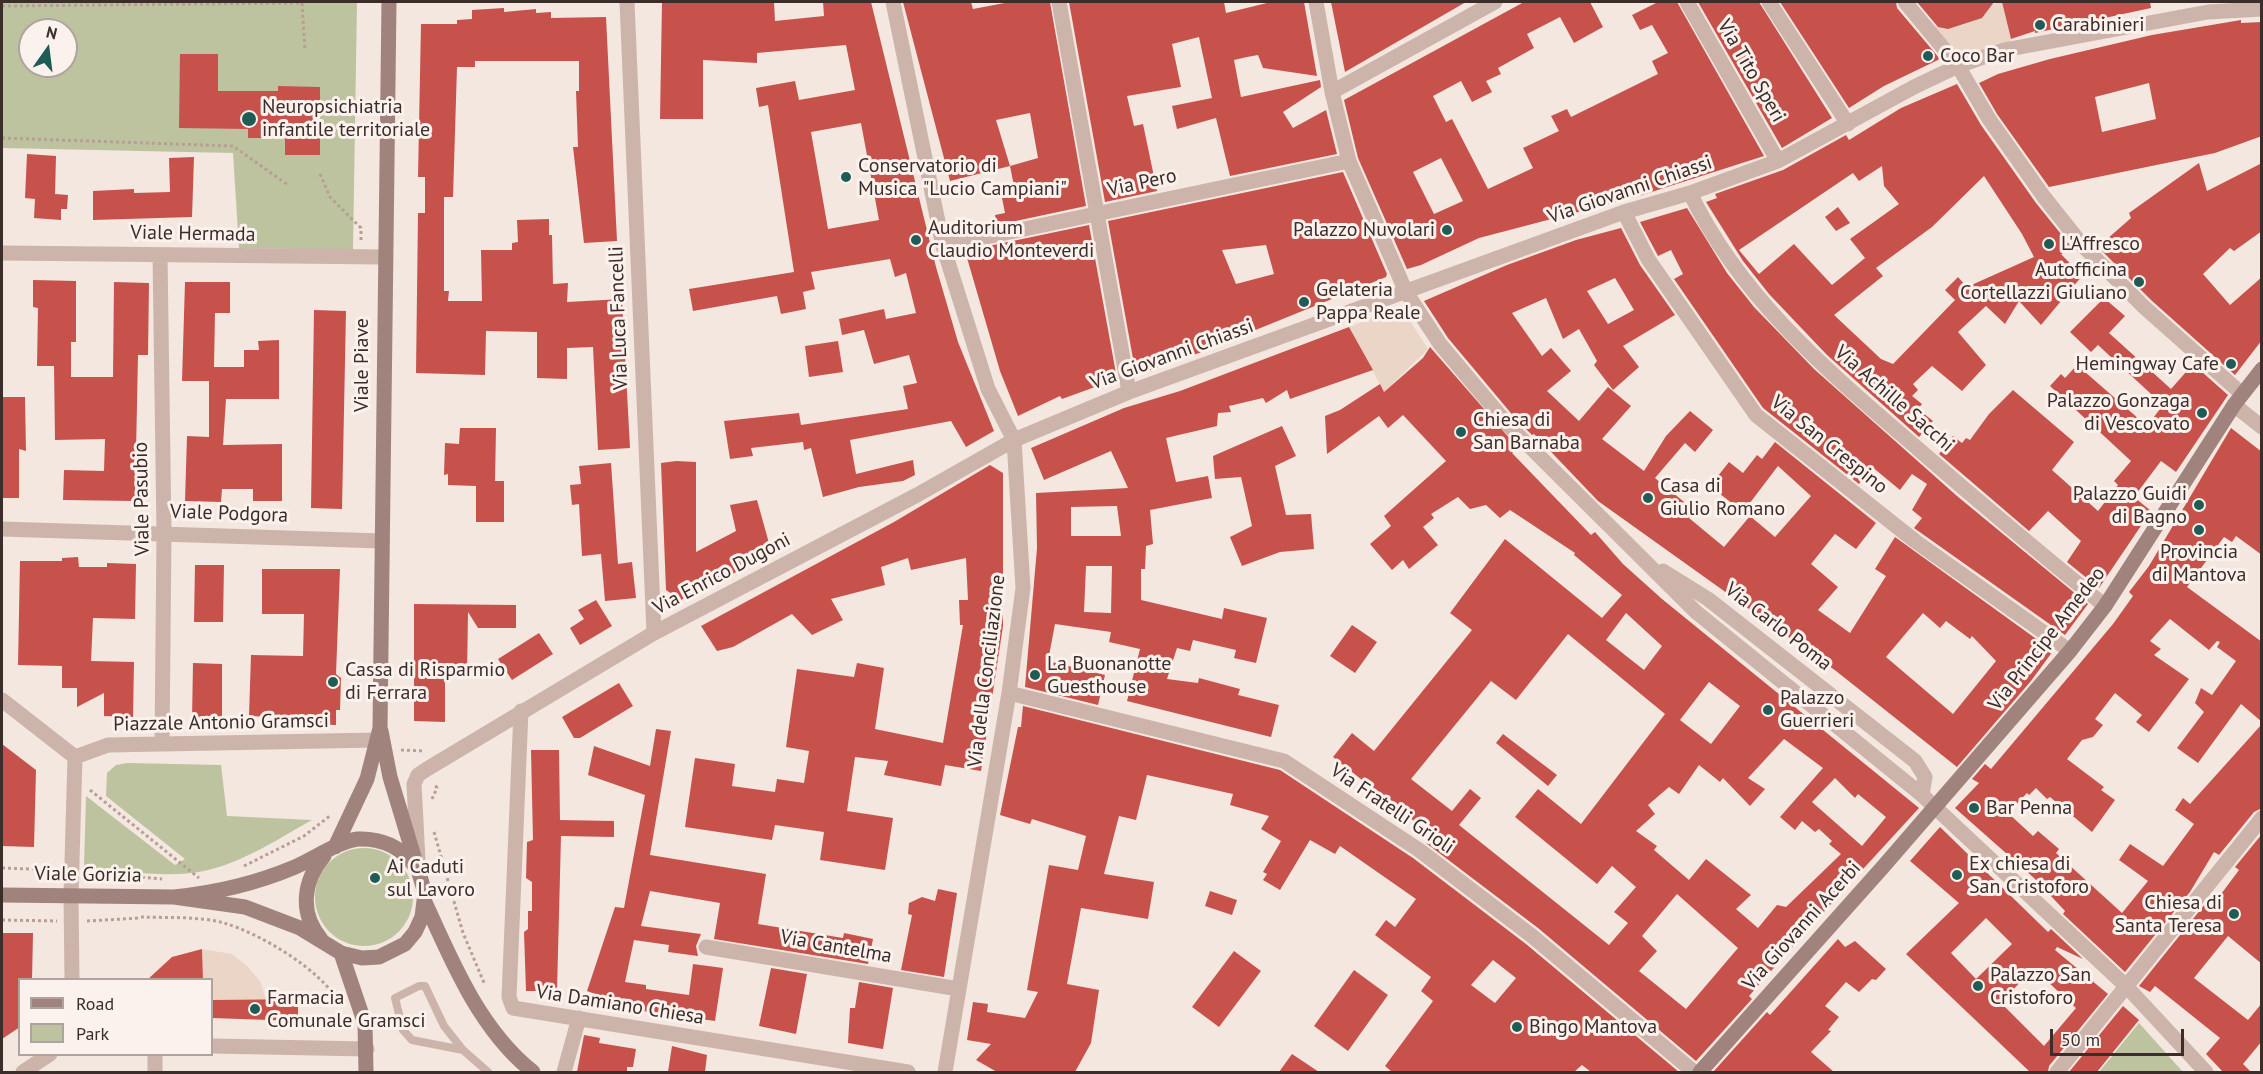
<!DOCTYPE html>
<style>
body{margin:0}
#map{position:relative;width:2263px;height:1074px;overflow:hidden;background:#f3e7e0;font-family:"PT Sans",sans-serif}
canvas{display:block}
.frame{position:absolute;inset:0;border:3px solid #3a2d2a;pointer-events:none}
.legend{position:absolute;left:18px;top:978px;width:195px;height:78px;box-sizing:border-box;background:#fbf2ed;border:2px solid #aea39f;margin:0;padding:8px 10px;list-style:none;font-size:18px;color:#3a2d2a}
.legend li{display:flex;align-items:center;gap:12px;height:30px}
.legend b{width:30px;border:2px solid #aea39f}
.north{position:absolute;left:18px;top:18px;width:60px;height:60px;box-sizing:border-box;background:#fbf2ed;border:2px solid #aea39f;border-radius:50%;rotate:14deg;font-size:16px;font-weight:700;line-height:24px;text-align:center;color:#3a2d2a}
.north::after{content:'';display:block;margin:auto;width:21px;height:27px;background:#1f5c55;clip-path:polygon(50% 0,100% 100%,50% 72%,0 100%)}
.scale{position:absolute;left:2050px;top:1029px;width:134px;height:27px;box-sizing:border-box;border:3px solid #3a2d2a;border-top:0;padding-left:8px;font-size:18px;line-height:21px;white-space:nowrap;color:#3a2d2a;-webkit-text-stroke:4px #fbf2ed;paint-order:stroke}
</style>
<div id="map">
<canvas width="2263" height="1074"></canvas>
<div class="frame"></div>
<ul class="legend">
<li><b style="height:8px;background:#a0837c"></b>Road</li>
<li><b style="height:16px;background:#bec39f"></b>Park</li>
</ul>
<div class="north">N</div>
<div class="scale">50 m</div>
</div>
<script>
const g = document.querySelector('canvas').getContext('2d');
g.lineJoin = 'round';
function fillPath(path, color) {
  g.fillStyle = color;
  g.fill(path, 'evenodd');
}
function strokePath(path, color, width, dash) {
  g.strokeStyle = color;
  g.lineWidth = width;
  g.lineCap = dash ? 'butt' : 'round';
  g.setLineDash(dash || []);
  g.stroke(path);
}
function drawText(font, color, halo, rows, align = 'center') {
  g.font = font + ' "PT Sans",sans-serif';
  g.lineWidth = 6;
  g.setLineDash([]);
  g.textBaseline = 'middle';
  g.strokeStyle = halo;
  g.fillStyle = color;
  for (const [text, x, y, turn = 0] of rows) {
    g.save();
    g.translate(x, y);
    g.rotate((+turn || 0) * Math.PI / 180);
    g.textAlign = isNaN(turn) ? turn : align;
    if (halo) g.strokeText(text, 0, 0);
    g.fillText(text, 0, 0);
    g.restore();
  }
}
fillPath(new Path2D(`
 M2 2H357L353 250 239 248 233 153 2 148ZM30 30H66V66H30Z
 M128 763 221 765 227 816 312 820C278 839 242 863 204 871 166 879 122 870 84 867L86 796 175 865 185 859 106 796 107 773 116 765Z
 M315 897a49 49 0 1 1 98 0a49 49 0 1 1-98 0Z
 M2139 1023 2183 1072H2099Z`), '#bec39f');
fillPath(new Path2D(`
 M2002 2 2013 48 1958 66 1931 25 1948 29 1992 4Z
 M1401 307 1428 349 1384 392 1349 327Z
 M202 949 232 954 246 965 260 981 266 999 212 1000V980L203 979Z`), '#ebd5c7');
fillPath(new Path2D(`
 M662 2H774L775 21 824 16 823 2H871L936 267 958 342 994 431 966 447 951 421 850 440 856 474 913 460 915 475 903 481 859 487 823 497 811 448 804 450 803 442 751 448 753 456 730 459 724 421 799 413 801 425 908 409 903 386 917 383 909 355 874 364 864 330 842 335 839 319 884 309 886 319 916 313 906 273 895 277 890 259 811 272 815 289 803 292 806 309 781 314 777 296 693 311 689 289 794 272 768 105 759 107 756 88 795 81 799 100 855 90 846 45 757 53V63L703 60V119H660ZM861 123 879 220 828 229 811 132Z
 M903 2H971L973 9 1010 2H1050L1086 206 997 225 995 215 1005 213 1002 198 1016 196 1010 166 950 181ZM1030 113 1038 158 1010 166 996 120Z
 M1069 2H1224L1226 13 1271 2H1304L1317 76 1263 68 1258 55 1247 57 1234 60 1241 97 1320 80 1321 87 1283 112 1293 128 1326 110 1337 154 1230 176 1216 118 1177 129 1172 106 1212 98 1199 37 1172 44 1181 87 1127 96 1134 126 1143 124 1157 191 1105 202Z
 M1331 2H1466L1345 72Z
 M1524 2H1590L1603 27 1574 43 1560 17 1527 34 1534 48 1498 68 1501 74 1486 81 1492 92 1472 102 1461 81 1433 96 1446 122 1452 119 1488 189 1533 168 1523 148 1559 131 1551 116 1567 109 1571 117 1658 74 1652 61 1668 53 1652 25 1640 30 1632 15 1658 2H1677L1764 156 1639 196 1479 238 1421 265 1407 269 1358 158 1344 100ZM1441 158 1463 201 1434 214 1413 172Z
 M1698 2H1759L1832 118 1782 148Z
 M1780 2H1896L1897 8 1940 59 1884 86 1849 108Z
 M1917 2H1994L1982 18 1948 29 1938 27Z
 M2002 2H2150L2151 8 2035 33V31L2011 39Z
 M504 8V12L536 9V13L551 12V18L606 17 617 241 584 243 573 147H578L576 91H579V61H475V67H457L453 197H444V291H449L448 301H482L481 250H512V243L518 242 517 220 549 219V235H552L553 284 568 283 567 302 622 299 630 448 598 450 593 347 567 348V379L537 378V332L486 331 485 375 416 373 418 213H425V177H418L421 24H457V20L472 19V10Z
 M2241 20V23L2262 22V136L2215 153 2049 187 1997 114 1979 83 1998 74 2050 59 2152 35ZM2149 83 2156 119 2102 132 2095 97Z
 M180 54H218V91H278V86L320 87V155H285V138H248V129L179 128Z
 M1957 84 1981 125 2036 203 2073 249 2061 254 2082 276 2041 325 2019 301 2005 324 1986 306 1958 332 1986 365 1962 391 1932 366 1913 384 1918 390 1912 396 1922 404 1918 409 1933 421 1919 437 1827 355 1769 294 1743 261 1706 202 1717 198 1715 194 1783 170 1846 135 1849 140 1901 108ZM1882 166 1884 186 1899 204 1850 239 1865 258 1832 285 1794 244 1759 274 1739 250 1853 173 1859 181ZM1984 176 2022 234 2034 257 1967 287 1958 277 1945 290 1955 300 1893 364 1881 359 1834 315 1883 276 1876 268 1932 227Z
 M27 154 56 156 55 194 68 195 67 209H61V220L34 218 35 199 25 198Z
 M194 157 192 217 93 220V191L134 189V193L170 192 169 158Z
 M2199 163 2207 191 2262 163V231L2234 251 2230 248 2203 274 2230 305 2262 277V340L2235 375 2151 300 2098 247 2131 218 2129 213Z
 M1343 172 1387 274 1386 277 1199 353 1136 375 1108 221ZM1266 245 1274 274 1236 284 1222 250Z
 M1838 207 1850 223 1836 231 1825 217Z
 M1687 208 1727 273 1754 307 1814 369 1957 496 2088 604 2065 635 1914 528 1922 518 1912 510 1927 484 1912 474 1900 490 1871 466 1859 484 1763 408 1674 279 1683 274 1671 250 1658 256 1640 222Z
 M1089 225 1117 379 1062 399 1060 396 1018 416 1000 371 965 251Z
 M1621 228 1640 265 1675 315 1623 346 1639 367 1613 390 1594 365 1597 361 1579 329 1563 339 1546 298 1512 313 1542 356 1551 348 1571 371 1547 391 1579 421 1608 387 1631 406 1602 439 1644 471 1666 436 1690 411 1713 430 1695 452 1685 443 1655 478 1695 511 1689 518 1724 547 1750 516 1775 537 1811 496 1778 466 1743 512 1710 486 1729 462 1743 473 1757 455 1762 459 1775 442 1876 523 1856 549 1835 534 1811 564 1838 587 1818 610 1850 633 1886 576 1875 569 1895 537 2053 651 2031 681 1957 767 1836 671 1598 501 1534 434 1532 435 1515 418 1448 338 1424 301 1507 265 1576 240ZM1615 278 1634 310 1608 324 1587 291ZM1923 613 1940 628 1946 621 1970 639 1972 636 1996 661 1953 714 1886 657Z
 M33 280 76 281V342H71V377H113L114 282 149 283 148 355H138L135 501 63 500 64 470 104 471 105 439 55 440 54 366H37L38 308 33 307Z
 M185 282H230V313H215L214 367H244V350H259L258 341 279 340V399H226L223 445 282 444V501H253V489H222L221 502 185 501 187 436 209 437V381H182Z
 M2104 298 2125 316 2109 333 2171 389 2193 364 2228 395 2176 472 2161 461 2134 497 2151 511 2099 588 2067 562 2081 541 2048 511 2029 531 1939 454 1953 436 1962 443 1966 438 1970 440 1989 414 2013 390 2074 442 2052 470 2098 511 2118 485 2114 481 2131 461 2050 386 2061 374 2065 378 2077 365 2147 426 2163 405 2098 345 2091 352 2070 332Z
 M314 310 346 311 342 509 311 508Z
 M1349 327 1373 370 1290 399 1287 390 1266 403 1263 398 1229 406 1231 412 1218 413 1217 426 1166 438 1176 482 1208 476 1212 498 1150 510 1153 544 1146 546 1145 569H1141V600L1222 619 1224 608 1267 618 1256 663 1234 658 1236 650 1193 640 1190 651 1177 648 1167 679 1198 683 1199 678 1240 689 1238 695 1279 705 1271 737 1127 701 1140 649 1109 642 1111 632 1055 624 1048 661 1105 675 1098 705 1025 687 1037 548 1036 493 1128 488 1111 451 1044 480 1031 448 1124 408 1180 391ZM1117 506 1121 536H1071V507ZM1086 566H1112L1111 613 1084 612Z
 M838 341 843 372 809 377 805 346Z
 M1430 347 1518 448 1512 453 1591 535 1595 532 1623 564 1662 599 1919 808 1810 927 1749 996 1752 999 1696 1061 1538 928 1426 843 1433 836 1333 757 1352 733 1374 751 1472 630 1450 613 1505 539 1602 618 1622 595 1574 555 1575 553 1510 510 1500 518 1486 505 1470 509 1458 497 1431 514 1434 518 1423 527 1438 545 1409 569 1403 560 1392 570 1370 544 1391 526 1384 516 1446 461 1403 415 1388 428 1379 416 1327 454 1325 416 1340 410 1380 384 1384 392 1423 358ZM1626 613 1662 646 1644 670 1606 640ZM1568 634 1665 714 1581 824 1538 789 1515 817 1597 884 1612 866 1636 887 1614 912 1628 923 1609 945 1459 825 1481 798 1470 789 1452 811 1411 779 1491 681 1516 700ZM1709 682 1740 706 1711 744 1680 720ZM1784 739 1823 768 1780 817 1795 830 1802 821 1815 832 1819 829 1832 841 1829 844 1841 854 1786 907 1777 905 1758 928 1736 909 1751 895 1706 859 1689 880 1654 850 1657 846 1636 831 1655 814 1648 805 1669 787 1679 794 1699 765 1720 782 1723 778 1750 806 1765 789 1748 778ZM1835 778 1855 798 1858 794 1886 817 1862 846 1812 802ZM1677 894 1738 948 1686 1009 1639 971 1657 951 1642 936Z
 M2 397H25L26 451 19 449V498H2Z
 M1282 426 1296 456 1275 466 1286 515 1311 514 1314 549 1280 552 1242 566 1230 537 1252 526 1241 477 1215 479 1213 456Z
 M460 428H496L495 481H504V522H476V486L448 485V474L444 475 445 443 459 444Z
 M2231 428 2262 452V555L2236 536 2232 542 2224 537 2187 587 2262 642V722L2241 704 2198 763 2177 748 2204 712 2195 703 2201 688 2212 695 2236 661 2217 647 2220 642 2217 641 2209 650 2170 619 2150 641 2161 649 2154 655 2189 679 2149 732 2136 722 2142 715 2115 693 2095 719 2103 725 2093 737 2082 740 2067 759 2104 787 2101 790 2115 800 2092 832 2050 797 2047 799 2036 788 2029 795 2027 793 2008 813 2033 836 2038 831 2059 849 2056 853 2122 913 2148 881 2119 860 2130 844 2163 866 2194 824 2175 810 2183 798 2190 804 2262 724V808L2254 812 2219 855 2214 852 2190 892 2125 972 2063 914 2065 911 2034 878 1955 808 1979 783 1972 779 1985 764 1991 769 2113 624 2133 596 2129 592 2149 566Z
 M676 461 696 462V552L736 531 730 505 757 500 772 554 681 600 666 590 661 463Z
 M611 463 618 564 632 562 636 598 605 601 601 554 582 556 579 504 572 505 570 485 581 484 579 466Z
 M990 465 1003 473V626L981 771 945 765 941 786 884 775 888 761 855 757 847 811 893 818 885 870 820 860 824 832 775 825 772 840 685 827 695 758 735 764 732 786 775 792 777 779 804 783 809 751 786 747 797 669 854 677 857 663 884 668 875 729 943 743 963 625H960L959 600H968L966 558 911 570 908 558 881 567 885 585 831 599 843 620 812 635 792 614 733 647 717 651 701 626 894 522Z
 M78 557 79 567H107V563L136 564 135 619 93 618 91 661 134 662 133 717 104 716V693L77 707V688H62V666L18 665 20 561H62V558Z
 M195 565H224L223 622H194Z
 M262 569H340L336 674 341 678 340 710H336V725L300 724V718L249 716 251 655 303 656 304 614H262Z
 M596 600 612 626 580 645 570 628 584 619 578 610Z
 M414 604 516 605V628H478L468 612 467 677H445V722L414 721Z
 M1352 625 1377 642 1355 673 1330 656Z
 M539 633 553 654 512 680 498 659Z
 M193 663 222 664V721L192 720Z
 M619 683 633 706 580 738H574L562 717Z
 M1023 706 1280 770 1413 858 1526 944 1679 1072H1591L1582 1065 1574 1072H1392L1385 1066 1433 1001 1421 991 1431 977 1375 935 1386 920 1395 927 1416 899 1340 846 1335 854 1310 840 1280 890 1263 880 1267 874 1263 872 1281 841 1261 829 1269 816 1230 805 1233 794 1147 775 1136 820 1119 816 1104 874 1154 882 1148 919 1081 908 1067 984 1099 990 1091 1043 1075 1072H997L976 1060 991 1044 967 1040 973 1002 988 1004 987 1012 1025 1018 1038 992 1027 990 1049 865 1078 870 1086 836 1032 819 1030 824 1000 815 1018 727H1021ZM1493 960 1516 978 1495 1003 1471 985Z
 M656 729 671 731 650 855 766 874 758 924 843 938 844 933 873 939 868 964 714 939 720 903 650 891 641 926 701 934 696 946 698 956 668 952 669 945 634 940 625 982 646 985V989L689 995 693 964 723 968 715 1021 649 1012 596 1002 598 995 587 991 615 907 624 908 645 795 588 775 594 746 650 766Z
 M1503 734 1557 775 1548 786 1496 743Z
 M2 744 36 770 34 847 2 846Z
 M531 750H559L560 820 614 821V837L561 836 557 991H526L524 932 528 929V911H532V882L526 878 527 842 533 840Z
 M1940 827 2048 932 2051 929 2083 959 2057 947 2055 950 2108 994 2049 1066 2048 1072H2030L1906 954 1959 903 1910 861ZM1986 918 2012 944 1976 979 1951 953ZM2033 968 2076 1008 2044 1046 2001 1003Z
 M2262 834V964L2228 936 2194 978 2248 1020 2262 1003V1041L2243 1064 2251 1072H2223L2206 1054 2220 1038 2155 986 2150 992 2139 986 2205 904 2210 909 2239 870 2235 867Z
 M938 889 957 893 944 977 901 970 912 915 908 914 909 903 922 897 935 901Z
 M1210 891 1237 900 1232 915 1205 906Z
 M2 933H33L32 980H20V1027L2 1039Z
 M1838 939 1845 947 1855 941 1886 969 1876 980 1872 979 1859 992 1846 982 1825 1006 1839 1017 1828 1030 1831 1031 1811 1052 1834 1072H1713L1767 1012 1770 1015Z
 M202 949 203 980H147L172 957Z
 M1234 951 1261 971 1219 1027 1192 1007Z
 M771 968 807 974 796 1034 759 1026Z
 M1354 970 1388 995 1348 1051 1314 1026Z
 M859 982 893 988 883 1049 848 1043 850 1008H855Z
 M298 999V1021L212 1018V1000Z
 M2123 1006 2139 1020 2097 1072H2069Z
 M584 1035 600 1038 599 1043 636 1049 633 1067H627V1072H577Z
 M672 1046 707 1055 705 1072H668Z
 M1292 1054 1319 1072H1279Z`), '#c7524b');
strokePath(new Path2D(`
 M302 3 305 49
 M2 6 302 3
 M2 138 233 146 288 185
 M320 174 330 197 361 228V243
 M401 750 425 751
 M90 790 199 878
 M432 799 437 788 434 783
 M434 832 463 933 485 985
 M244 866 304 836 331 815
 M2 868 57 870
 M88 873 162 879
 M141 917C167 918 199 916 224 923 259 933 322 970 339 1003
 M2 920 57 921
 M87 921 140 918`), '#b89e95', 3, [3, 3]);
strokePath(new Path2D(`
 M463 1050 412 1040 403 1030 395 998 419 986H425L444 1026 463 1050 488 1072`), '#ccb4ab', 8);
strokePath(new Path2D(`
 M627 2 654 633
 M893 2 943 246 988 389 1014 440 1023 588 1009 693 945 1072
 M1059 2 1129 392
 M1316 2 1332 92 1349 161 1406 292 1440 344 1508 425 1696 612 1922 795 2127 987 2206 1072
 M1687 2 1778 161
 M1769 2 1848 124
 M1905 2 1958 66 1989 119 2044 197 2083 246 2144 307 2242 394
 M1332 92 1495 2
 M1690 193C1741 299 1830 373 1917 448 1979 502 2041 554 2105 606
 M1624 212 1648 259 1756 415 1915 541 2070 651
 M943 246 1349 161
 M2 253 384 257
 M160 255 164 533 162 744
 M2234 405 2262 427
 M2 529 382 541
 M1663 571 1708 599 1915 761 1925 777 1922 795
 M1009 693 1284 761 1419 850 1532 936 1694 1072
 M2 700 75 757
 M521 711 509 997 513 1008 908 1072
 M75 757 108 745 377 740
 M418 860 414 784 418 775 427 769 654 633 917 495 1014 440 1129 392 1624 212 1690 193 1778 161 1914 87 1958 66 2004 50 2208 12 2262 9
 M706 947 959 989
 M72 980 71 896 75 757
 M212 1046 367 1049
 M23 1072 50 1054
 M155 1072V1054
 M564 1072 579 1018
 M2057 1072 2262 818`), '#ccb4ab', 15);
strokePath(new Path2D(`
 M335 847 367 779 380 728 389 2
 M2 895 174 897C215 893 257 883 295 867 314 859 339 841 358 839 381 838 401 847 414 865
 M174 897 245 907 300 928 341 953 362 958 379 957 405 944 415 932 422 917 425 893 390 777 381 731
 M425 902C452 962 480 1030 533 1072
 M321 939C299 913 303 881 324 856
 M341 953 365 1024 366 1072
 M1700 1072 1882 868 2070 651 2105 606 2234 405 2262 369`), '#a0837c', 15);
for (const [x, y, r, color] of [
 [2040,25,6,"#1f5c55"],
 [1928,56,6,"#1f5c55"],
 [249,119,8,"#1f5c55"],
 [846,177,6,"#1f5c55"],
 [1447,230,6,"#1f5c55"],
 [916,240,6,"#1f5c55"],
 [2049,244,6,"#1f5c55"],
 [2139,282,6,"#1f5c55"],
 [1304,302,6,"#1f5c55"],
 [2231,364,6,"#1f5c55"],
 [2202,413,6,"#1f5c55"],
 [1461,432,6,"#1f5c55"],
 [1648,498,6,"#1f5c55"],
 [2199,505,6,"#1f5c55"],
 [2199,530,6,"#1f5c55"],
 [1035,675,6,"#1f5c55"],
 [333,682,6,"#1f5c55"],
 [1768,710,6,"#1f5c55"],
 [1974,808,6,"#1f5c55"],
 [1957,875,6,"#1f5c55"],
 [375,878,6,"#1f5c55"],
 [2234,914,6,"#1f5c55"],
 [1978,986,6,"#1f5c55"],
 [255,1009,6,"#1f5c55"],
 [1517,1027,6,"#1f5c55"]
]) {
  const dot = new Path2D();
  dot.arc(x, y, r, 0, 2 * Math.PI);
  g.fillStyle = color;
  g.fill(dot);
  strokePath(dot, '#fbf2ed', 2);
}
drawText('20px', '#3a2d2a', '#fbf2ed', [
 ["Carabinieri",2052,25],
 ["Coco Bar",1940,56],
 ["Neuropsichiatria",262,107],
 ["infantile territoriale",262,130],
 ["Conservatorio di",858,166],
 ["Musica \"Lucio Campiani\"",858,189],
 ["Auditorium",928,228],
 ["Claudio Monteverdi",928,251],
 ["Palazzo Nuvolari",1435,230,"right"],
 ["L'Affresco",2061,244],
 ["Autofficina",2127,270,"right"],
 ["Cortellazzi Giuliano",2127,293,"right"],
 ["Gelateria",1316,290],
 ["Pappa Reale",1316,313],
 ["Hemingway Cafe",2219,364,"right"],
 ["Palazzo Gonzaga",2190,401,"right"],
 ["di Vescovato",2190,424,"right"],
 ["Chiesa di",1473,420],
 ["San Barnaba",1473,443],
 ["Casa di",1660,486],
 ["Giulio Romano",1660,509],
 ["Palazzo Guidi",2187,494,"right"],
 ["di Bagno",2187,517,"right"],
 ["Provincia",2199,552,"center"],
 ["di Mantova",2199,575,"center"],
 ["La Buonanotte",1047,664],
 ["Guesthouse",1047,687],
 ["Cassa di Risparmio",345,670],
 ["di Ferrara",345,693],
 ["Palazzo",1780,698],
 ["Guerrieri",1780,721],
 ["Bar Penna",1986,808],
 ["Ex chiesa di",1969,864],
 ["San Cristoforo",1969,887],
 ["Ai Caduti",387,867],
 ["sul Lavoro",387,890],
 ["Chiesa di",2222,903,"right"],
 ["Santa Teresa",2222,926,"right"],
 ["Palazzo San",1990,975],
 ["Cristoforo",1990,998],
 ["Farmacia",267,998],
 ["Comunale Gramsci",267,1021],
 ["Bingo Mantova",1529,1027]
], 'left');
drawText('20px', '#3a2d2a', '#fbf2ed', [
 ["Via Tito Speri",1751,71,60],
 ["Via Pero",1142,183,-12],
 ["Via Giovanni Chiassi",1630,190,-19],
 ["Viale Hermada",193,234,1],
 ["Via Luca Fancelli",619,318,-92],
 ["Via Giovanni Chiassi",1172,355,-20],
 ["Viale Piave",362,365,-90],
 ["Via Achille Sacchi",1894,399,41],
 ["Via San Crespino",1829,445,39],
 ["Viale Pasubio",142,499,-91],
 ["Viale Podgora",229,514,2],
 ["Via Enrico Dugoni",722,574,-28],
 ["Via Carlo Poma",1778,627,38],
 ["Via Principe Amedeo",2047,639,-52],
 ["Via della Conciliazione",987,671,-83],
 ["Piazzale Antonio Gramsci",221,723,-1],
 ["Via Fratelli Grioli",1392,809,34],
 ["Viale Gorizia",88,875,1],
 ["Via Giovanni Acerbi",1802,926,-48],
 ["Via Cantelma",836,947,10],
 ["Via Damiano Chiesa",620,1005,9]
]);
</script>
